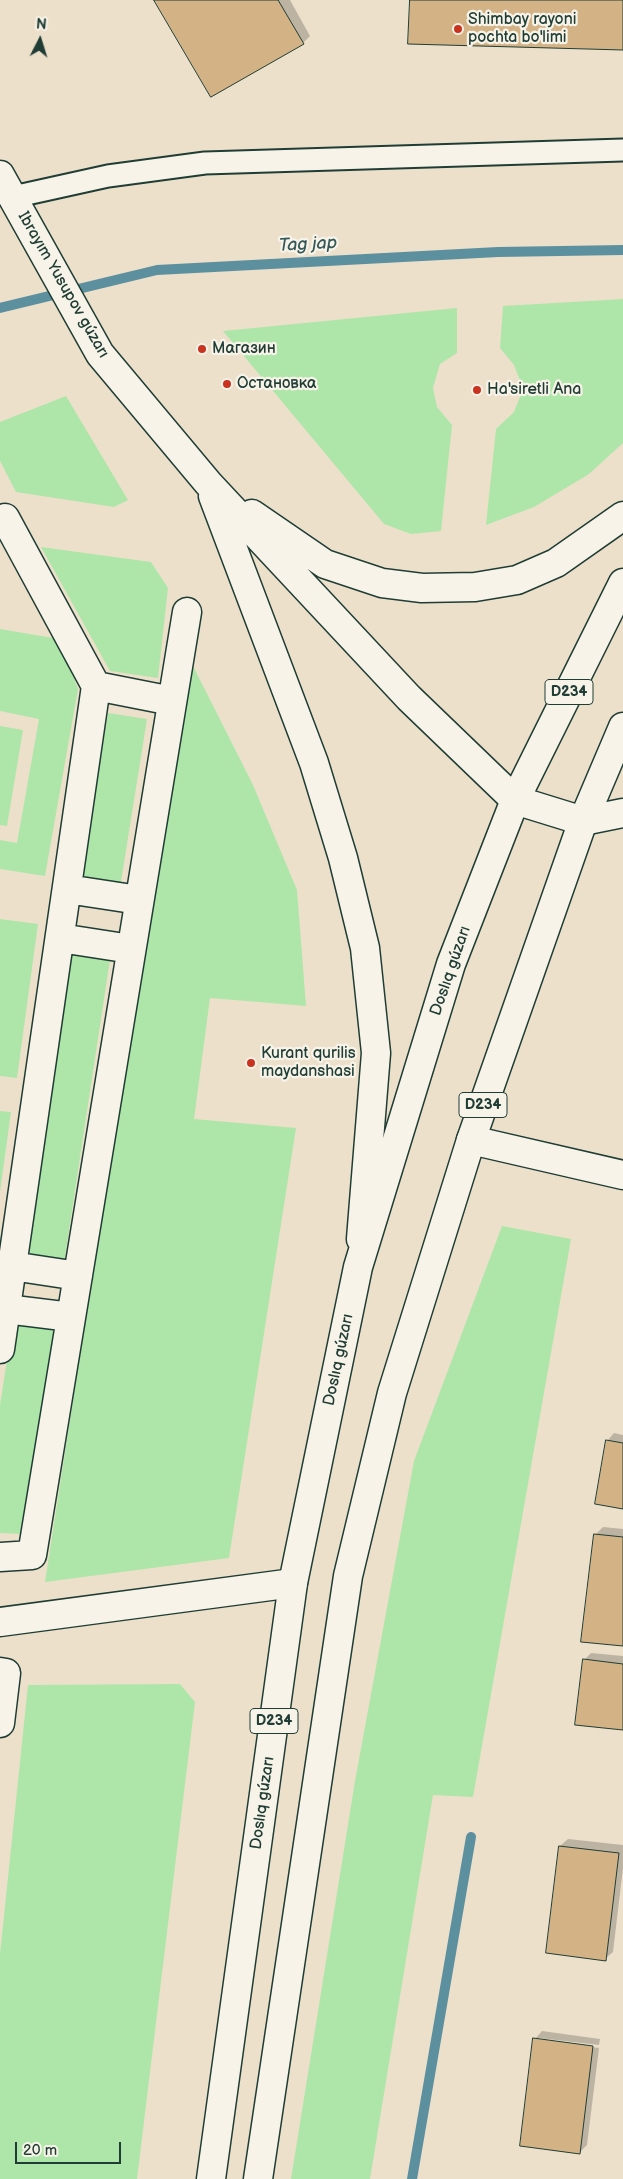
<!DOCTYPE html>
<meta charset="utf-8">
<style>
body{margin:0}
#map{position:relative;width:623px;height:2179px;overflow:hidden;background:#ece0cb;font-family:"Balsamiq Sans",sans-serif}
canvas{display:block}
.north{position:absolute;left:15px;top:15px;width:50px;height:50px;-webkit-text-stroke:4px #f7f3e8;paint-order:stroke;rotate:5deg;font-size:14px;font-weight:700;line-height:20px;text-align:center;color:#1f3d34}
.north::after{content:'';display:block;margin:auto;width:18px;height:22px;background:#1f3d34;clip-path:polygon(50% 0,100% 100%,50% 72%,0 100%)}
.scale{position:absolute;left:15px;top:2142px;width:106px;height:22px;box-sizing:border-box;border:2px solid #1f3d34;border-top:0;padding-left:6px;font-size:15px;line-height:18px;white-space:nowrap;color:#1f3d34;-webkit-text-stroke:4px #f7f3e8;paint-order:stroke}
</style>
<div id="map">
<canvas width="623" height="2179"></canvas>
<div class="north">N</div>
<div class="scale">20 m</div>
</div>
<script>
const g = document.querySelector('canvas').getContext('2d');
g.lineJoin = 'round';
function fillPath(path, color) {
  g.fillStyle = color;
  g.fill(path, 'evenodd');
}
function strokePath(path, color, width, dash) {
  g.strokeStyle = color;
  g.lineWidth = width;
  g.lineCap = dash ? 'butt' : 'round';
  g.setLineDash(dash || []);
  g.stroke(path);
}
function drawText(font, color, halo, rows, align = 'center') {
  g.font = font + ' "Balsamiq Sans",sans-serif';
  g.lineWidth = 4.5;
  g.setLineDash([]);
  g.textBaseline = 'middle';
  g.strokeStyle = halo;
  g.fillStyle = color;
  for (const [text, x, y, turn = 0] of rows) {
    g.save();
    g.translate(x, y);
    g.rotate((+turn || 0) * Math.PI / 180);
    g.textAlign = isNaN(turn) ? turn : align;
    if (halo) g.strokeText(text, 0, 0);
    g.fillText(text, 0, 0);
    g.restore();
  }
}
fillPath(new Path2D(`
 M623 299V443L589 474 534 507 486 525 496 429 514 412 523 389 514 365 500 348 503 306Z
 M457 308V353L440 364 433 388 437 407 452 425 441 531 411 534 384 524 223 331Z
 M66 396 128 500 114 507 16 492 0 461V422Z
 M41 547 151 562 168 588 158 678 110 671Z
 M0 629 59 639 78 689 45 876 0 869V840L17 843 39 719 0 711Z
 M188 656 253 785 297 890 306 1006 210 998 194 1119 296 1128 229 1558 45 1582Z
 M108 713 147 719 120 888 81 882Z
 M0 726 23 730 7 826 0 825Z
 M0 919 38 924 17 1078 0 1076Z
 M69 946 111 953 64 1263 22 1256Z
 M0 1111 11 1112 0 1192Z
 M502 1226 571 1239 473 1797 433 1795 370 2179H291L355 1781 414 1461Z
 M13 1322 55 1328 20 1534 0 1533V1405Z
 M180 1684 195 1702 137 2179H0V1954L28 1685Z`), '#aee6a9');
fillPath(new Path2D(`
 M156 0H290L310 36 303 43Z
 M614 1433 623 1435V1507L607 1441Z
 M603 1527 623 1529V1645L582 1640 596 1534Z
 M591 1653 623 1656V1729L584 1660Z
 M568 1839 623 1845V1868L613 1952 605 1959 560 1846Z
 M542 2031 600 2039 599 2045 539 2038V2040L599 2048 587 2145 579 2153 535 2039Z`), '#0003');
strokePath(new Path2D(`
 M0 308 157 270 498 252 623 250
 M412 2179 471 1837`), '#5d909f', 10);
const building = new Path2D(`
 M154 0H278L304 44 211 97Z
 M410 0H623V50L408 44Z
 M606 1440 623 1443V1509L595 1504Z
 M594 1534 623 1537V1646L581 1642Z
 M583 1659 623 1664V1730L575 1725Z
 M559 1846 619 1853 606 1961 546 1953Z
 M533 2038 593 2046 580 2154 520 2146Z`);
fillPath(building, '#d3b386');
strokePath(building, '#1f3d34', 1);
const service = new Path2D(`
 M13 197 108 176 205 163 623 150`);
const pedestrian = new Path2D(`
 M96 686 172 701
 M67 889 139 900
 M60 938 131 949
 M12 1266 78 1276
 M6 1309 71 1317
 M0 1349 96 686 5 518
 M0 1557 32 1555 187 612
 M0 1672 6 1673 0 1723`);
const minor = new Path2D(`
 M583 821 623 813
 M471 1140 623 1175
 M0 1622 293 1583`);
const secondary = new Path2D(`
 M0 175 100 354 208 483 409 698 515 800 583 821
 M213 496 314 763 343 858 365 948 376 1053 361 1239
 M252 514 325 564 382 583 422 588 475 587 517 580 556 563 623 516`);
const primary = new Path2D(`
 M211 2179 293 1583 358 1267 451 964 515 800 623 583
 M258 2179 348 1576 392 1393 471 1140 583 821 623 727`);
strokePath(service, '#1f3d34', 25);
strokePath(pedestrian, '#1f3d34', 31);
strokePath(minor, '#1f3d34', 31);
strokePath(secondary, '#1f3d34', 31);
strokePath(primary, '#1f3d34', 31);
strokePath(service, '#f7f3e8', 21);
strokePath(pedestrian, '#f7f3e8', 28);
strokePath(minor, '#f7f3e8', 28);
strokePath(secondary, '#f7f3e8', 28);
strokePath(primary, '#f7f3e8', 28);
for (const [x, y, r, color] of [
 [458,29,5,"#c8321e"],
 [202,349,5,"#c8321e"],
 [227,384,5,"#c8321e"],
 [477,390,5,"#c8321e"],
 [251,1063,5,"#c8321e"]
]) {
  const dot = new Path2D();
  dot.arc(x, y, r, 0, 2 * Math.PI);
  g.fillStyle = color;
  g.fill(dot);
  strokePath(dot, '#f7f3e8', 2);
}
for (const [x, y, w] of [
 [569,692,48],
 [483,1105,48],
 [274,1721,48]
]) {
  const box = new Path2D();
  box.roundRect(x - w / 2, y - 12.5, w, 25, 4);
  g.fillStyle = '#f7f3e8';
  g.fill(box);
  strokePath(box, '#1f3d34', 1);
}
drawText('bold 15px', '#1f3d34', null, [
 ["D234",569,692],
 ["D234",483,1105],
 ["D234",274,1721]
]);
drawText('16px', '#1f3d34', '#f7f3e8', [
 ["Shimbay rayoni",468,20],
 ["pochta bo'limi",468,38],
 ["Магазин",212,349],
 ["Остановка",237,384],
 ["Ha'siretli Ana",487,390],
 ["Kurant qurilis",261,1054],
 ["maydanshasi",261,1072]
], 'left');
drawText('16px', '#1f3d34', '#f7f3e8', [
 ["Ibrayım Yusupov gúzarı",63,285,60],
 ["Doslıq gúzarı",451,971,-71],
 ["Doslıq gúzarı",339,1360,-78],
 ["Doslıq gúzarı",263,1803,-82]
]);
drawText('italic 18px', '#345958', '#f7f3e8', [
 ["Tag jap",308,245,-3]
]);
</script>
